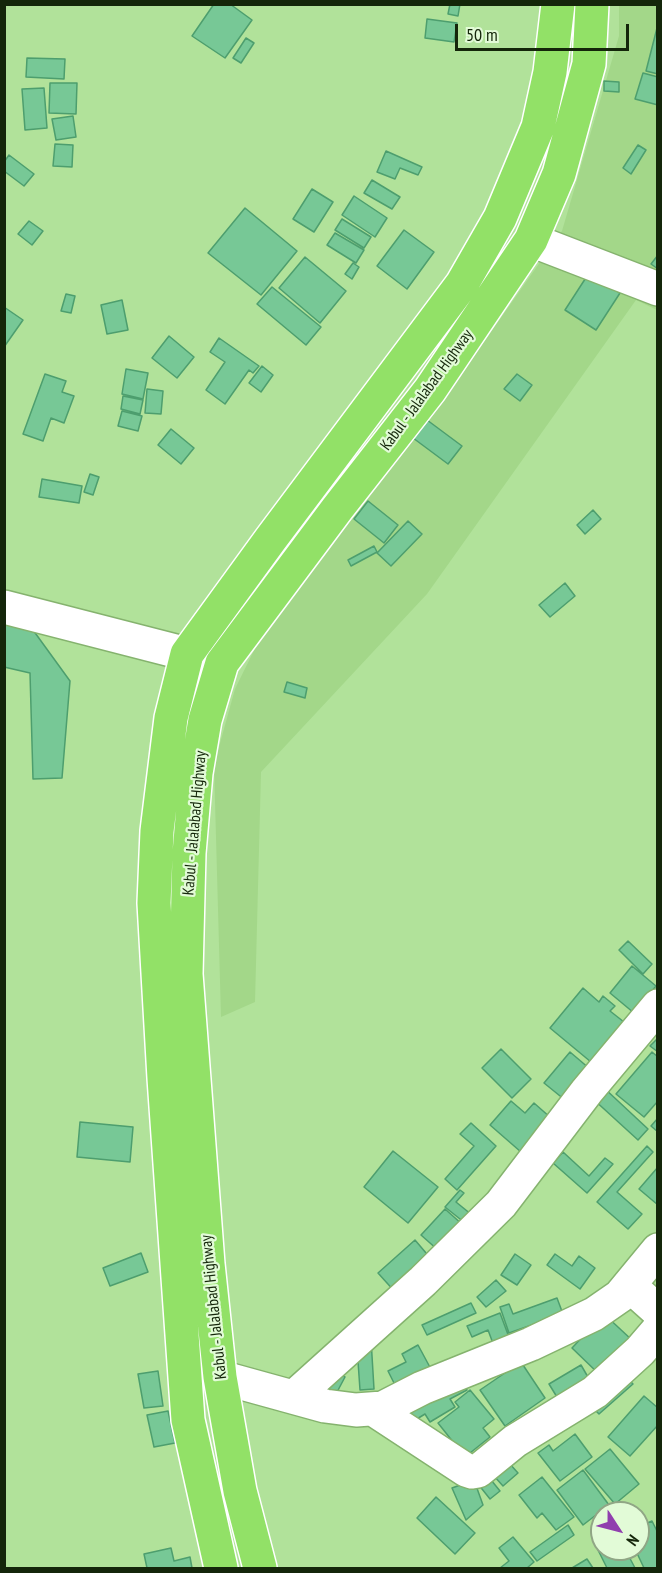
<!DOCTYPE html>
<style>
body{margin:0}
#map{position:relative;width:662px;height:1573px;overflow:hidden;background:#b1e29a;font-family:"PT Sans Narrow",sans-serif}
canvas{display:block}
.frame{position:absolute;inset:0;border:6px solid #14260a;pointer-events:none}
.north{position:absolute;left:590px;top:1501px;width:60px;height:60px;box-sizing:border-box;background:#e2fbd7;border:2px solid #90a685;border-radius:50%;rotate:126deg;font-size:16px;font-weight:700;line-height:24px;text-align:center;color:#14260a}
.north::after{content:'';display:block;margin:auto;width:21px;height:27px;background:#903fae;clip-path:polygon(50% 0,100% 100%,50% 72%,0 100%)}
.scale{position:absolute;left:455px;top:24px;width:174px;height:27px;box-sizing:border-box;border:3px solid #14260a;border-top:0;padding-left:8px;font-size:18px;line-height:21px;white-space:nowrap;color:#14260a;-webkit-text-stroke:4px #e2fbd7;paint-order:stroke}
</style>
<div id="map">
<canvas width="662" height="1573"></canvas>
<div class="frame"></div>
<div class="north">N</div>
<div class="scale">50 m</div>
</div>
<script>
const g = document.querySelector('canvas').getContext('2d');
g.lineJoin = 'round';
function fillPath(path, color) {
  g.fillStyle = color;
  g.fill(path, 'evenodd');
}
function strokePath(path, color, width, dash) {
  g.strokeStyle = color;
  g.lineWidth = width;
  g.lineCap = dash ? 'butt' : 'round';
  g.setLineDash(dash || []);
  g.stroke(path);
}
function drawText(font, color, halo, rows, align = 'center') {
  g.font = font + ' "PT Sans Narrow",sans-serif';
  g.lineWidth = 4.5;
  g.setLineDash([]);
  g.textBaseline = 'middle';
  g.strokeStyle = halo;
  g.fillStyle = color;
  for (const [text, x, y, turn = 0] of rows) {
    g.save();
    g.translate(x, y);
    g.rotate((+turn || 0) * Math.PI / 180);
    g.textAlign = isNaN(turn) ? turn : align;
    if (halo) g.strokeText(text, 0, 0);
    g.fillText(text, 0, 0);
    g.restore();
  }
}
fillPath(new Path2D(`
 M619 5H657V310L636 300 427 594 261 772 255 1002 221 1017 214 765 235 689 265 628 443 400 562 231 619 36Z`), '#a3d789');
const building = new Path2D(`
 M214 4H230L252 20 225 58 192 36Z
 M450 4H460L458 16 448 14Z
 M427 19 457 23 454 42 425 38Z
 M657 28H658V74L646 71Z
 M246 38 254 43 241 63 233 58Z
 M27 58 65 59 64 79 26 77Z
 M643 73 658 77V105L635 99Z
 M604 81 619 82V92L604 91Z
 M50 83H77L76 114 49 113Z
 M44 88 47 128 25 130 22 89Z
 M73 116 76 137 56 140 52 119Z
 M55 144 73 145 72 167 53 166Z
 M638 145 646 150 631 174 623 168Z
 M386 151 422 167 418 175 400 168 395 179 377 172Z
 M9 155 34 174 24 186 4 171V162Z
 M372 180 400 197 392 209 364 193Z
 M312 189 333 202 314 232 293 219Z
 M354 196 387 218 375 237 342 215Z
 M245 208 297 251 261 295 208 253Z
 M342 219 371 237 364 248 335 230Z
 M29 221 43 231 32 245 18 234Z
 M404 230 434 252 407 289 377 266Z
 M335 233 364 250 356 263 327 245Z
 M658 255V269L651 264Z
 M305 257 346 291 320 323 279 288Z
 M353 263 359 267 352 279 345 274Z
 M589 273 620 293 596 330 565 310Z
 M272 287 321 327 306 345 257 304Z
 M66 294 75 296 71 313 61 311Z
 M122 300 128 330 107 334 101 305Z
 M4 307 23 320 4 347Z
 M169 336 194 357 177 378 152 358Z
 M219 338 259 366 253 373 249 370 225 404 206 390 225 362 210 352Z
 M262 366 273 375 261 392 249 383Z
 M126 369 148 373 143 399 122 394Z
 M45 374 66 381 62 392 74 396 64 423 51 418 43 441 23 434Z
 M517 374 532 385 520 401 504 389Z
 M147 389 163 391 161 414 145 413Z
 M123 396 143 400 140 414 121 409Z
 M122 411 142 416 138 431 118 426Z
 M423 417 462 446 448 464 409 435Z
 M171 429 194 448 181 464 158 445Z
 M90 474 99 477 93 495 84 492Z
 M42 479 82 486 79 503 39 497Z
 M368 501 398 525 384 543 354 519Z
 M593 510 601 519 585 534 577 525Z
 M408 521 422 534 391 566 377 553Z
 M374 546 377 552 351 566 348 560Z
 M565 583 575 596 550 617 539 605Z
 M4 623 33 630 70 681 62 778 33 779 30 673 4 667Z
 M287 682 307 688 305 698 284 692Z
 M628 941 652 964 643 974 619 950Z
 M632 966 656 986 634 1013 610 993Z
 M583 988 599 1002 603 996 615 1006 610 1011 624 1022 591 1062 550 1028Z
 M658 1038V1052L650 1046Z
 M501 1049 531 1079 512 1098 482 1068Z
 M570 1052 590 1069 565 1100 544 1083Z
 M652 1052 658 1057V1101L644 1117 616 1094Z
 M603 1087 648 1129 638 1140 592 1098Z
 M511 1101 525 1113 534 1103 551 1118 521 1152 490 1125Z
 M658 1118V1132L651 1126Z
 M80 1122 133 1127 130 1162 77 1157Z
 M471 1123 496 1146 457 1190 445 1179 474 1146 460 1134Z
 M647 1146 653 1152 617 1192 642 1214 628 1229 597 1202Z
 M393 1151 438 1187 408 1223 364 1187Z
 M563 1152 589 1176 605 1158 613 1164 587 1193 553 1163Z
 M658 1167V1205L639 1189Z
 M460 1190 464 1193 456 1202 472 1215 465 1223 445 1207Z
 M445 1209 463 1225 439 1251 421 1235Z
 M415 1240 432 1260 396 1293 378 1273Z
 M141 1253 148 1272 110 1286 103 1268Z
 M515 1254 531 1265 517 1285 501 1275Z
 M555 1254 572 1266 579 1256 595 1268 580 1289 547 1265Z
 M496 1280 506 1291 486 1307 477 1297Z
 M557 1298 563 1314 509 1333 500 1307 509 1304 513 1314Z
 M471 1303 476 1313 427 1335 422 1325Z
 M500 1313 510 1340 494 1346 488 1330 472 1337 467 1326Z
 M604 1314 633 1341 601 1376 572 1348Z
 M371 1339 374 1389 360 1390 357 1347Z
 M418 1345 432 1371 397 1389 388 1371 406 1362 402 1354Z
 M521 1362 545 1398 505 1426 480 1390Z
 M581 1365 592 1384 560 1402 549 1384Z
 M331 1369 345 1377 336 1394 314 1384Z
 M158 1371 163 1406 144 1408 138 1374Z
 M624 1375 633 1384 599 1414 590 1405Z
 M459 1378 467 1390 450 1399 455 1407 430 1422 425 1414 412 1422 405 1410Z
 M470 1390 494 1419 483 1428 490 1437 465 1457 438 1423 459 1407 455 1402Z
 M644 1396 658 1408V1425L630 1456 608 1437Z
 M168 1411 175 1443 154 1447 147 1415Z
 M575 1434 592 1457 560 1481 538 1453 549 1445 553 1451Z
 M610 1449 639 1484 615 1504 585 1469Z
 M509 1463 518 1473 503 1486 494 1476Z
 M583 1470 609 1505 583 1525 557 1490Z
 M487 1475 500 1491 490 1499 478 1484Z
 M542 1477 574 1517 556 1530 542 1513 537 1518 519 1495Z
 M474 1480 483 1505 466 1520 452 1488Z
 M436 1497 475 1533 455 1554 417 1518Z
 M652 1521 658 1533V1568H644L635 1549H638V1527Z
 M568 1525 574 1535 537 1561 530 1552Z
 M513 1537 534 1562 527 1568H500L509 1561 499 1548Z
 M171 1548 174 1561 190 1557 192 1568H147L144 1554Z
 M602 1548 625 1549 635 1568H607L598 1550Z
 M587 1559 593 1568H572Z`);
fillPath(building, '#77c896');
strokePath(building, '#4d9e6e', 1.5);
const minor = new Path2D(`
 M531 240 658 289
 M4 607 222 663
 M629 1285 658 1311
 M220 1377 325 1406 356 1410 383 1408 422 1388 531 1344 594 1314 620 1296 658 1250
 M294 1397 423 1281 501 1204 587 1091 658 1006
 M373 1409 466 1470 472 1472 478 1471 515 1441 595 1392 640 1351 658 1330`);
const highway = new Path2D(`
 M221 1568 188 1420 164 1078 154 903 157 831 171 718 187 654 270 540 462 284 500 218 538 127 550 72 558 4
 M260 1568 240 1491 220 1377 208 1264 186 974 189 853 196 773 205 720 222 663 337 509 430 390 531 240 559 174 589 64 592 4`);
strokePath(minor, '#85b36e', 36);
strokePath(highway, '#fff', 36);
strokePath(minor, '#fff', 33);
strokePath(highway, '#92e167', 33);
drawText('16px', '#14260a', '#e2fbd7', [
 ["Kabul - Jalalabad Highway",427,390,-54],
 ["Kabul - Jalalabad Highway",195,823,-85],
 ["Kabul - Jalalabad Highway",214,1307,-96]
]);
</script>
